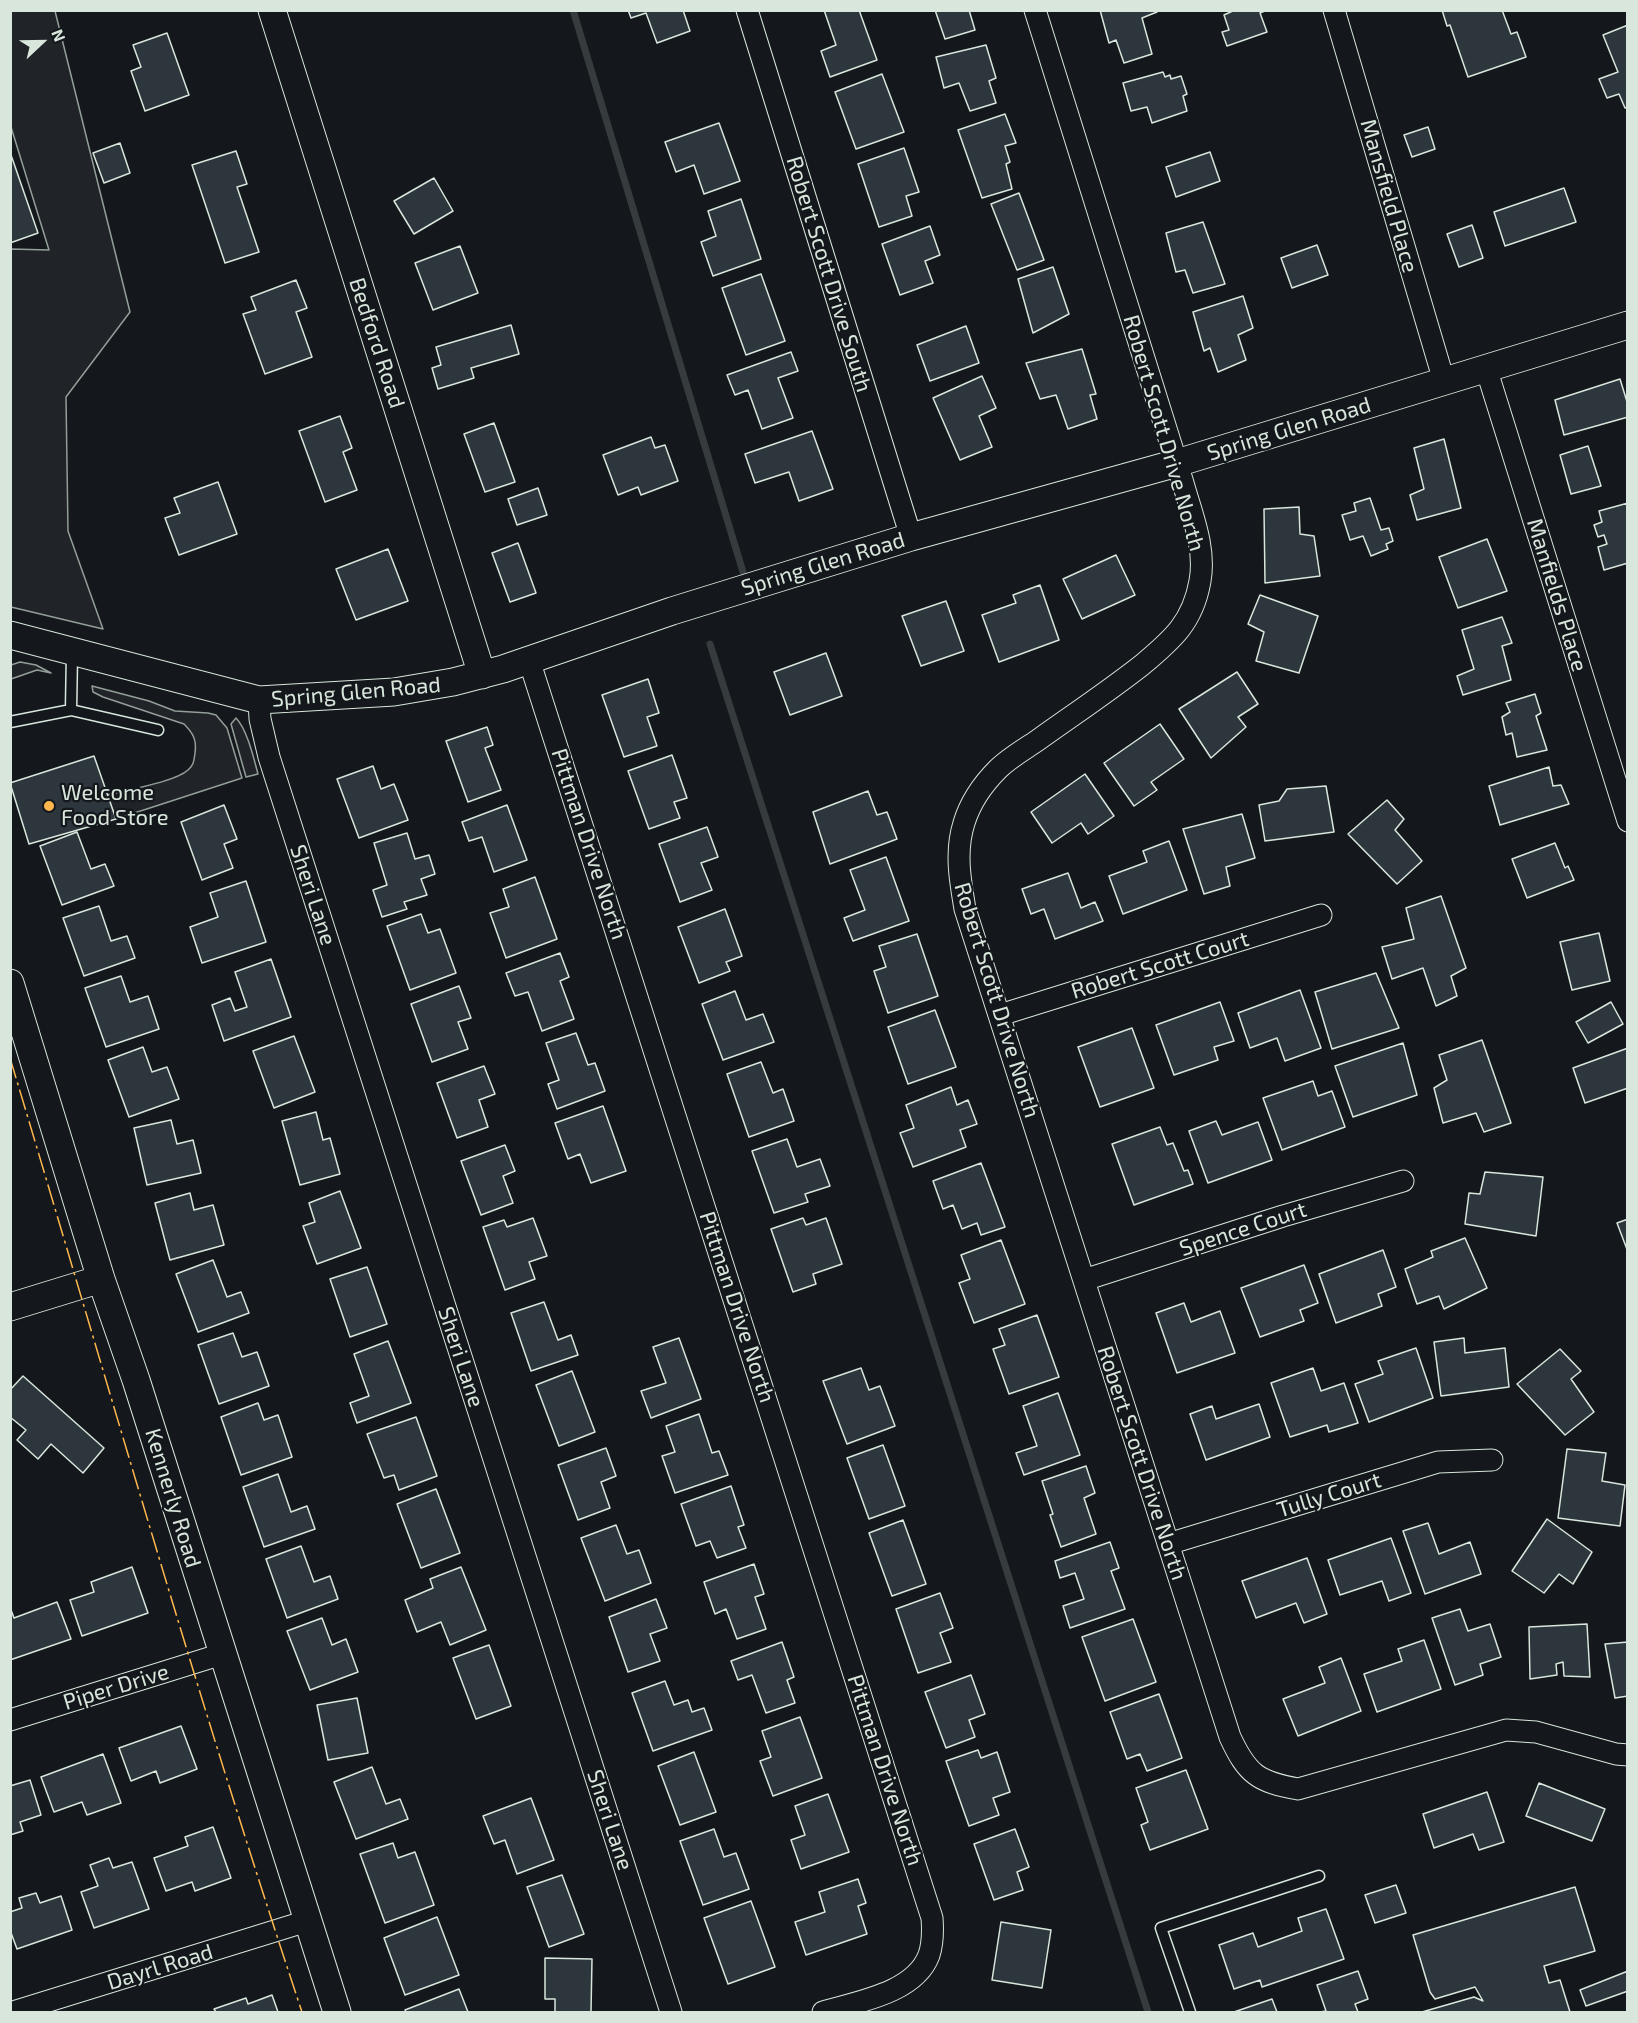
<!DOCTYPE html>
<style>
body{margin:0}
#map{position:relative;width:1638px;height:2023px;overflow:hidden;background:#14181c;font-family:"Exo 2",sans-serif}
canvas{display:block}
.frame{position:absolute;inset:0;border:12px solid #d8e6dc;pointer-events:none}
.north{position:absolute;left:12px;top:12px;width:60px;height:60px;-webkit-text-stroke:4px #14181c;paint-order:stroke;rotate:68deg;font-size:16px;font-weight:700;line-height:24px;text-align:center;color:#d8e6dc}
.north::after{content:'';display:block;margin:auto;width:21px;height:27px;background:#d8e6dc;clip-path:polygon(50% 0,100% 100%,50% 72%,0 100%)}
</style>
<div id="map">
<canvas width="1638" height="2023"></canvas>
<div class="frame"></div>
<div class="north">N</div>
</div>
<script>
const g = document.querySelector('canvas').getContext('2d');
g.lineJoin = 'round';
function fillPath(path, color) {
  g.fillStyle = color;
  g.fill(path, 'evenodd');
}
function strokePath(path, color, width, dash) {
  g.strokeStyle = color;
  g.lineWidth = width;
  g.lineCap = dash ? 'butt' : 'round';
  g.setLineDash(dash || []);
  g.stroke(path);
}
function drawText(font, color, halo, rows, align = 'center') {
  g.font = font + ' "Exo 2",sans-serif';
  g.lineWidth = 4.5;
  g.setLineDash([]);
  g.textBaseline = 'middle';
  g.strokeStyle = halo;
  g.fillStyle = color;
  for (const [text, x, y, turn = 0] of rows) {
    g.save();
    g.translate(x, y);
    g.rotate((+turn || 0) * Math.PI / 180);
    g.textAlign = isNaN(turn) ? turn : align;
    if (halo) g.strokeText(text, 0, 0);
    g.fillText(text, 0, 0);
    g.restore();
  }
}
const green = new Path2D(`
 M11 10 55 11 130 312 66 397 68 531 103 629 11 607V249L49 250 11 127Z
 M20 662 36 665 51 673 37 670 11 679V665Z
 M92 686 149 701 175 711 208 713 216 715 227 728 242 778 116 819 107 795C126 790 175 782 188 770 194 765 194 760 195 753 197 740 193 733 184 724L103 697 93 692Z
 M236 718C247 729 254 759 258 774L246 777 231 724Z`);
fillPath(green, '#202428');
strokePath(green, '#939e99', 1.5);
strokePath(new Path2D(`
 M573 10 743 572
 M710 644 1148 2012`), '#363b3e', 7);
const building = new Path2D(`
 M628 10H683L690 31 657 43 646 13 631 18Z
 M824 10H859L877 60 830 77 821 51 836 45Z
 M935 10H969L975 30 945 39Z
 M1100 10H1156L1157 12 1142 18 1152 54 1124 63 1116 40 1109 43Z
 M1235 10H1267L1260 13 1267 32 1227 46 1222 32 1229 30 1224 15Z
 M1442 10H1502L1511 34 1517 32 1526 57 1468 77 1450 25 1447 26Z
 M1628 25V107L1625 108 1619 94 1607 98 1599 79 1618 72 1603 35Z
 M167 33 189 95 145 111 131 71 141 67 133 45Z
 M986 45 996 78 989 81 996 103 970 111 959 83 944 88 936 57Z
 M1163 72 1165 77 1170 75 1171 79 1181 76 1187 94 1183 96 1187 111 1152 123 1147 107 1131 111 1123 83Z
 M882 74 904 132 856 149 835 92Z
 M1005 114 1016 143 1005 146 1010 162 1006 164 1012 189 982 198 958 130Z
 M719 123 740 181 704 194 694 165 676 172 665 142Z
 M1428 127 1435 149 1412 157 1404 135Z
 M120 143 130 173 104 183 93 153Z
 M904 148 919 192 906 196 912 216 879 227 858 164Z
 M236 151 247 184 237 187 259 252 225 263 192 165Z
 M10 152 38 233 10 243Z
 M1210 152 1220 181 1176 197 1166 167Z
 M434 178 453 211 414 234 394 201Z
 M1564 188 1576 222 1505 246 1494 212Z
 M1019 193 1044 260 1017 270 991 204Z
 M741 199 761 259 713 276 701 242 716 236 708 211Z
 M1203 222 1225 284 1193 293 1185 270 1176 272 1166 233Z
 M1472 225 1483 258 1459 267 1447 234Z
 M930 226 940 255 925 261 933 283 900 295 882 244Z
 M1317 245 1328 275 1292 288 1281 258Z
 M460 246 478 293 433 310 415 263Z
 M1053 267 1069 314 1033 333 1018 279Z
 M761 274 785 341 746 355 722 288Z
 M296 280 307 308 296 312 312 357 265 374 243 314 256 310 251 297Z
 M1243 296 1253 328 1238 335 1246 360 1218 372 1210 348 1204 351 1193 312Z
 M511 325 519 354 471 368 474 378 438 389 432 368 441 365 436 347Z
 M966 326 979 363 930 381 917 345Z
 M1082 349 1096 394 1090 395 1097 419 1068 429 1056 395 1040 399 1026 363Z
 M791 352 798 371 778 378 793 418 762 429 748 390 735 395 727 375Z
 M982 376 996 408 979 416 992 447 960 460 933 398Z
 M1620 379 1628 405V417L1564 435 1555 400Z
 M340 416 352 448 343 452 357 490 325 502 299 431Z
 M494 423 515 482 485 492 464 434Z
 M812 431 833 489 799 501 789 472 755 483 745 454Z
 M651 437 655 448 665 445 678 481 641 495 638 487 618 495 603 455Z
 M1444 439 1461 508 1417 520 1410 495 1424 489 1414 448Z
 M1588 446 1601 486 1571 494 1560 455Z
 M218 482 237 534 179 555 165 518 180 513 174 498Z
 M538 488 547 515 517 525 508 499Z
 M1370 498 1381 530 1389 528 1393 541 1386 544 1388 549 1371 556 1363 536 1350 540 1342 515 1356 511 1354 503Z
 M1628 503V563L1604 570 1598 547 1607 544 1604 535 1598 537 1594 525 1602 522 1599 511Z
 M1299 507 1300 534 1314 536 1320 576 1265 583 1264 509Z
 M1487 539 1507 591 1458 608 1439 557Z
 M518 543 536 593 510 602 492 553Z
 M388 549 408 601 356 620 336 569Z
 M1116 555 1135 595 1082 619 1063 579Z
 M1040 585 1059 640 999 662 982 615 1016 603 1013 595Z
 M1260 595 1318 616 1299 673 1256 661 1264 632 1248 624Z
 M946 601 964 651 921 666 902 616Z
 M1502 617 1512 643 1502 646 1511 680 1463 695 1457 676 1474 669 1462 630Z
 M826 653 842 696 790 715 774 672Z
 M1237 672 1258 704 1238 717 1246 727 1211 758 1179 709Z
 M648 679 659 713 647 717 657 746 624 757 602 695Z
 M1535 694 1541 713 1536 716 1547 750 1517 757 1512 733 1506 735 1502 717 1510 712 1506 703Z
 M1160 724 1184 759 1151 782 1157 790 1134 806 1104 763Z
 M487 727 493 745 485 748 501 790 468 802 446 741Z
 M672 755 687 798 674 802 680 818 649 829 628 771Z
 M94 756 116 819 29 844 10 783Z
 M373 766 381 789 394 784 408 820 359 838 337 779Z
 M1549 767 1553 786 1561 785 1569 804 1500 825 1489 786Z
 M1085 774 1114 816 1088 834 1081 823 1052 843 1031 812Z
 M1326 786 1334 832 1265 841 1259 805 1279 801 1287 789Z
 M868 791 877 815 887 812 897 839 830 864 813 812Z
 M1387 800 1404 819 1395 830 1422 861 1397 884 1348 834Z
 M224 805 237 839 224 844 233 868 202 880 181 822Z
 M507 805 527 860 494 872 482 837 469 841 462 822Z
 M1242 814 1255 858 1226 867 1230 886 1204 894 1183 829Z
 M707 827 718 857 701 863 712 890 680 902 659 844Z
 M77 832 91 869 105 864 114 886 62 905 40 846Z
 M407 833 415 859 429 855 435 874 421 879 427 895 404 902 407 909 382 917 373 890 387 885 374 843Z
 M1169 841 1187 890 1123 914 1109 876 1147 862 1143 851Z
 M1555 843 1565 868 1568 866 1574 880 1527 898 1512 859Z
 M886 857 909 921 853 941 844 918 865 910 850 870Z
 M1068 873 1081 908 1095 902 1103 921 1055 939 1044 909 1031 914 1022 889Z
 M535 877 557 939 506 958 490 913 509 907 503 889Z
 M246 881 266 942 202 963 190 927 218 917 210 893Z
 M1441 896 1466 968 1451 976 1457 996 1436 1006 1423 968 1392 979 1382 947 1414 939 1406 908Z
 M99 906 111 941 127 936 135 958 84 976 63 918Z
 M725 909 742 956 726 962 730 971 699 983 678 927Z
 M421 914 428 933 440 929 456 973 410 990 387 926Z
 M1599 933 1610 981 1572 990 1560 942Z
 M917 934 938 996 888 1013 874 971 886 967 879 946Z
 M560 953 569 977 560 981 574 1019 542 1031 528 992 515 996 506 973Z
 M271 959 291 1017 224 1041 212 1005 230 998 235 1011 247 1007 235 972Z
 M1376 973 1399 1028 1332 1049 1315 992Z
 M121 976 130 1002 148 996 159 1029 106 1047 85 988Z
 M459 986 471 1018 458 1022 468 1049 432 1062 411 1004Z
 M1300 990 1321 1048 1285 1061 1277 1038 1250 1048 1238 1013Z
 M735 991 746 1020 763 1014 774 1042 723 1060 702 1004Z
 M1220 1002 1234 1041 1214 1047 1218 1060 1174 1075 1156 1025Z
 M1611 1002 1623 1024 1588 1043 1576 1022Z
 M935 1010 956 1067 908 1084 888 1027Z
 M1132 1028 1154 1088 1100 1107 1078 1047Z
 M576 1033 588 1065 595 1063 605 1091 557 1109 548 1084 559 1080 546 1043Z
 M294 1036 315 1092 274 1108 253 1051Z
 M1482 1040 1511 1123 1484 1132 1476 1113 1443 1123 1434 1088 1447 1080 1439 1055Z
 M1403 1043 1417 1095 1353 1117 1335 1066Z
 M143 1047 152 1072 167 1067 179 1099 129 1117 108 1060Z
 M1628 1048V1088L1585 1103 1573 1068Z
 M761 1062 773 1093 783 1089 794 1121 749 1137 727 1074Z
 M484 1066 495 1094 479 1100 488 1127 457 1138 437 1083Z
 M1313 1081 1318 1096 1332 1091 1345 1127 1282 1150 1263 1098Z
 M951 1087 957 1105 968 1100 977 1124 960 1130 966 1147 913 1167 900 1133 914 1128 906 1105Z
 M603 1106 626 1171 591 1183 580 1154 568 1159 555 1123Z
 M316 1112 323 1140 330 1138 340 1174 300 1185 282 1121Z
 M171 1120 177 1144 193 1140 201 1173 147 1185 134 1128Z
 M1216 1121 1222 1135 1258 1122 1272 1160 1208 1183 1189 1131Z
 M1160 1127 1167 1145 1173 1143 1184 1171 1188 1170 1193 1184 1134 1205 1112 1144Z
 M787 1139 797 1167 820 1159 830 1186 805 1194 808 1202 774 1213 752 1151Z
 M505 1145 515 1171 503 1176 513 1203 481 1215 461 1161Z
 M981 1163 1005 1227 981 1235 977 1223 962 1229 953 1205 943 1209 933 1181Z
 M1485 1172 1543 1177 1536 1236 1465 1224 1469 1193 1480 1194Z
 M340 1191 361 1248 317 1264 303 1226 315 1222 309 1203Z
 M190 1193 194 1210 213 1205 224 1245 170 1260 155 1203Z
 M533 1218 547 1256 529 1262 535 1279 505 1290 483 1227 504 1220 507 1227Z
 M803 1218 806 1225 826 1218 842 1264 813 1274 816 1284 793 1292 771 1229Z
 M1628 1219V1252L1617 1223Z
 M1465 1238 1487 1288 1444 1309 1439 1296 1417 1304 1405 1269 1433 1257 1431 1251Z
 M1001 1240 1025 1304 974 1323 959 1283 970 1279 961 1255Z
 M1383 1250 1396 1287 1378 1294 1382 1306 1336 1323 1319 1274Z
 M213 1260 227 1297 241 1292 249 1313 198 1332 176 1274Z
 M1304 1265 1318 1303 1300 1310 1304 1321 1260 1337 1241 1288Z
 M367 1267 387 1324 350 1337 330 1279Z
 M544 1302 558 1340 571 1335 578 1355 531 1371 511 1313Z
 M1184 1303 1191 1322 1220 1311 1235 1353 1177 1373 1156 1313Z
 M1037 1315 1059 1377 1009 1394 993 1349 1005 1345 999 1329Z
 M233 1333 242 1357 257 1352 269 1386 219 1404 198 1345Z
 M679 1338 701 1399 651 1418 641 1391 666 1383 653 1347Z
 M1464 1338 1465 1353 1505 1348 1509 1387 1441 1396 1434 1342Z
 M388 1341 411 1403 357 1423 350 1403 369 1396 354 1354Z
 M1416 1348 1433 1398 1369 1422 1355 1384 1383 1374 1378 1361Z
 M1560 1349 1581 1371 1571 1379 1594 1412 1565 1435 1517 1384Z
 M861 1368 869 1390 880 1386 895 1426 847 1444 823 1381Z
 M1313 1368 1321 1391 1344 1383 1358 1423 1329 1432 1327 1425 1290 1437 1271 1383Z
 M572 1371 595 1432 559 1446 536 1385Z
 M23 1376 104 1448 83 1473 51 1444 38 1459 17 1440 26 1430 10 1417V1390Z
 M1058 1393 1080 1455 1024 1475 1016 1453 1037 1446 1023 1406Z
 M258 1403 264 1420 278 1415 292 1457 241 1475 221 1417Z
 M1259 1404 1270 1437 1206 1460 1190 1414 1212 1406 1216 1419Z
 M699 1414 712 1453 719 1451 728 1475 675 1493 662 1456 675 1452 666 1426Z
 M416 1417 437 1476 399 1490 394 1475 384 1478 367 1434Z
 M883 1445 905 1506 869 1519 847 1458Z
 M606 1448 616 1476 601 1482 610 1508 578 1520 558 1465Z
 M1567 1449 1606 1453 1602 1481 1625 1485 1620 1526 1558 1518Z
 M1086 1466 1095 1493 1084 1498 1096 1534 1061 1547 1050 1515 1053 1514 1042 1481Z
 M278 1474 291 1512 307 1506 315 1529 264 1547 243 1487Z
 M731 1486 744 1525 738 1527 746 1548 717 1558 710 1541 696 1546 681 1504Z
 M436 1489 460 1553 421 1568 397 1504Z
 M1547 1519 1592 1552 1573 1584 1559 1574 1544 1593 1512 1571Z
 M903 1520 926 1584 892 1596 869 1533Z
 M1428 1523 1439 1554 1470 1542 1481 1574 1425 1594 1403 1531Z
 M616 1525 627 1554 639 1550 651 1583 605 1601 581 1538Z
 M1391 1538 1411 1593 1389 1601 1382 1581 1340 1595 1328 1560Z
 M1110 1542 1119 1568 1111 1571 1125 1609 1070 1628 1063 1606 1084 1599 1075 1573 1060 1578 1055 1561Z
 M301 1546 314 1582 330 1576 338 1599 287 1618 266 1559Z
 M1307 1558 1327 1614 1304 1623 1296 1603 1256 1618 1242 1581Z
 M754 1564 764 1594 755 1597 766 1629 737 1639 726 1609 715 1614 704 1582Z
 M132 1567 148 1613 82 1636 70 1600 94 1592 91 1582Z
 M461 1567 486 1630 450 1645 441 1622 417 1632 405 1600 433 1588 430 1579Z
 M940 1593 953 1628 940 1633 951 1662 918 1673 896 1609Z
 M656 1599 667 1628 650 1634 660 1661 628 1672 609 1617Z
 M57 1602 71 1639 10 1660V1607L14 1618Z
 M1460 1609 1468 1631 1490 1624 1501 1657 1480 1664 1483 1675 1455 1685 1432 1618Z
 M322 1618 332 1645 346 1639 358 1672 310 1690 287 1631Z
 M1133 1619 1156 1682 1105 1701 1082 1637Z
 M1587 1624 1590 1677 1564 1676 1563 1662 1556 1664 1557 1675 1530 1679 1529 1627Z
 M1424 1640 1441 1689 1377 1712 1364 1674 1402 1661 1398 1649Z
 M782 1642 794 1677 787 1680 795 1703 766 1713 752 1675 738 1680 731 1661Z
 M1628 1642V1696L1615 1698 1605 1644Z
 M489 1645 511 1706 476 1719 453 1658Z
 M1341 1658 1361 1711 1298 1736 1283 1699 1325 1683 1319 1667Z
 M971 1675 985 1714 969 1720 975 1737 946 1748 925 1692Z
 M665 1681 674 1705 688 1700 692 1712 704 1708 712 1730 653 1751 632 1693Z
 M1159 1694 1182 1758 1147 1771 1140 1754 1127 1759 1110 1712Z
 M357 1698 368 1753 328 1760 317 1705Z
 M800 1717 822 1778 773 1796 760 1761 771 1757 762 1731Z
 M181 1726 197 1769 160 1783 156 1771 131 1781 119 1748Z
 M978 1750 981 1758 997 1752 1010 1792 993 1798 999 1815 969 1826 946 1761Z
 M694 1752 716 1812 680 1825 658 1766Z
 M103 1754 121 1803 87 1815 82 1802 54 1812 41 1777Z
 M372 1767 386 1804 400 1799 408 1819 356 1839 334 1782Z
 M1186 1770 1208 1829 1150 1850 1141 1825 1148 1822 1136 1788Z
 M30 1780 41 1815 20 1822 23 1831 10 1835V1786Z
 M1539 1783 1605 1809 1592 1841 1526 1816Z
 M1487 1792 1504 1842 1479 1850 1473 1834 1434 1848 1423 1814Z
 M828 1794 849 1852 801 1869 791 1840 805 1835 795 1806Z
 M531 1798 554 1860 517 1874 505 1840 494 1844 483 1816Z
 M213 1827 231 1878 195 1891 192 1882 166 1891 154 1858 188 1846 185 1837Z
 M714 1829 724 1857 736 1853 749 1889 703 1905 680 1841Z
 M1015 1829 1029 1867 1017 1872 1023 1890 994 1900 974 1844Z
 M393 1843 398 1858 415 1852 434 1905 385 1923 360 1854Z
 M109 1858 113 1868 132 1862 149 1909 94 1928 81 1892 98 1886 90 1865Z
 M562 1875 584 1934 549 1947 527 1887Z
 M858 1879 866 1903 858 1906 867 1934 806 1955 795 1922 825 1912 819 1892Z
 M1396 1885 1406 1913 1375 1923 1365 1895Z
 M1575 1887 1595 1951 1544 1966 1549 1983 1560 1980 1570 2012H1422L1474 1997 1483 2001 1475 1987 1435 1999 1430 1992 1413 1935Z
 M36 1893 40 1903 61 1896 72 1930 17 1949 10 1930V1912L22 1908 19 1898Z
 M751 1901 775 1967 728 1984 704 1918Z
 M1326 1909 1344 1959 1262 1987 1260 1980 1234 1989 1219 1945 1253 1933 1258 1947 1302 1931 1298 1918Z
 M437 1917 459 1975 405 1995 384 1938Z
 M1001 1922 1051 1930 1042 1988 992 1980Z
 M545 1958 592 1959 591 2012H555V1999H545Z
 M1358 1971 1368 1999 1355 2004 1358 2012H1320L1326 2011 1317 1985Z
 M1628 1971V1991L1586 2006 1580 1990Z
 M459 1989 468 2012H406L405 2010Z
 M272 1995 278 2012H216L214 2009 246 1998 248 2004Z
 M1272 1999 1277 2012H1234Z`);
fillPath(building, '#2c363c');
strokePath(building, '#d8e6dc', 1.5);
const service = new Path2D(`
 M71 710 158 730
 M10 722 71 710 72 653
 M1190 2012 1161 1928 1319 1876`);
const minor = new Path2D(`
 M747 10 911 537
 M1035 10 1183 483C1192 515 1206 548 1200 581 1193 622 1172 640 1142 665 1109 691 1073 715 1038 740 1025 749 1009 758 998 769 983 784 970 803 964 823 955 851 960 880 965 909L1230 1737C1247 1774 1258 1782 1298 1789L1506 1730 1536 1732 1616 1754 1628 1755
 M1334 10 1444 381
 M1486 368 1628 821
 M529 660 932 1918C933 1931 933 1943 929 1955 915 1993 857 2002 823 2012
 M259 700 260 719 269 757 671 2012
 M1000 1015 1321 915
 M1084 1280 1283 1216 1403 1181
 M1168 1544 1438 1462 1492 1460
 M10 1720 222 1654
 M13 2012 307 1921`);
const tertiary = new Path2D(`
 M272 10 482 675
 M10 635 259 700 394 692 453 682 503 669 672 611 911 537 1177 463 1628 325
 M10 983 101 1279 136 1380 337 2012
 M10 1307 101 1279`);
strokePath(service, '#d8e6dc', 13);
strokePath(minor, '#d8e6dc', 23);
strokePath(tertiary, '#d8e6dc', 29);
strokePath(service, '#14181c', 10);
strokePath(minor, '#14181c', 21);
strokePath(tertiary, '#14181c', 27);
strokePath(new Path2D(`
 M10 1058C106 1377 197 1697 302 2012`), '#ffb74d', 1.5, [21, 4.5, 3, 4.5]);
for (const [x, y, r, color] of [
 [49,806,6,"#ffb74d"]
]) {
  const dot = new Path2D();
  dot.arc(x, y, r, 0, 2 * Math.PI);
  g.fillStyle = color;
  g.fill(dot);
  strokePath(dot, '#14181c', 2);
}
drawText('22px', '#d8e6dc', '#14181c', [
 ["Mansfield Place",1389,196,74],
 ["Robert Scott Drive South",829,274,73],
 ["Bedford Road",377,343,72],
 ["Spring Glen Road",1289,429,-17],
 ["Robert Scott Drive North",1164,433,74],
 ["Spring Glen Road",823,564,-17],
 ["Manfields Place",1557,595,73],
 ["Spring Glen Road",356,692,-5],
 ["Pittman Drive North",589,844,72],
 ["Sheri Lane",313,895,72],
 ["Robert Scott Court",1160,965,-17],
 ["Robert Scott Drive North",997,1000,73],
 ["Spence Court",1243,1229,-18],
 ["Pittman Drive North",737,1307,72],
 ["Sheri Lane",461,1357,72],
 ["Robert Scott Drive North",1142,1463,72],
 ["Tully Court",1329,1495,-17],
 ["Kennerly Road",173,1498,73],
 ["Piper Drive",116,1687,-17],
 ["Pittman Drive North",885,1770,72],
 ["Sheri Lane",610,1820,72],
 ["Dayrl Road",160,1967,-17]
]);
drawText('22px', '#d8e6dc', '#14181c', [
 ["Welcome",61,793],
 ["Food Store",61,818]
], 'left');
</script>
